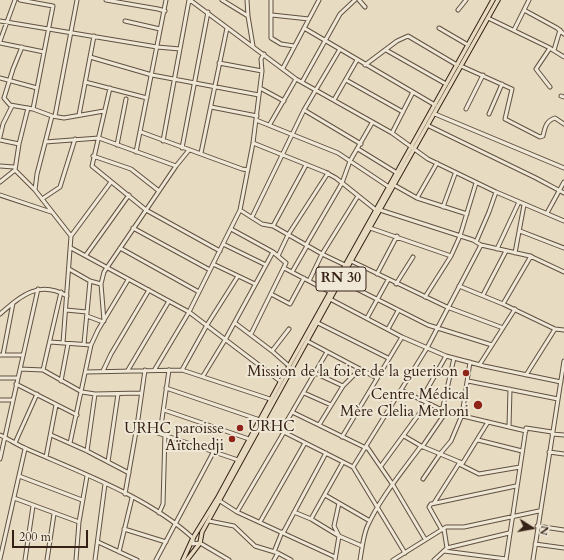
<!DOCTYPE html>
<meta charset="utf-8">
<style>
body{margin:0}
#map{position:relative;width:564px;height:560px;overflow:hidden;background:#e7dbc1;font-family:Cardo,serif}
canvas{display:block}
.north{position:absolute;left:512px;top:508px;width:40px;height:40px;-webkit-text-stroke:3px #efe8d7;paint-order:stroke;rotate:101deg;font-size:11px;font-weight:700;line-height:16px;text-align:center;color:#362116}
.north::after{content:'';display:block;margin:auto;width:14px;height:18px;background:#362116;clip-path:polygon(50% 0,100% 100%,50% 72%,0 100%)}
.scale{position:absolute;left:12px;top:530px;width:76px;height:18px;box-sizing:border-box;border:2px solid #362116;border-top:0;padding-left:5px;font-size:12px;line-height:14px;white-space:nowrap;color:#362116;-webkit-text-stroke:3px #efe8d7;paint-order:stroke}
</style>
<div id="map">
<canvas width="564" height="560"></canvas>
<div class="north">N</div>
<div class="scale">200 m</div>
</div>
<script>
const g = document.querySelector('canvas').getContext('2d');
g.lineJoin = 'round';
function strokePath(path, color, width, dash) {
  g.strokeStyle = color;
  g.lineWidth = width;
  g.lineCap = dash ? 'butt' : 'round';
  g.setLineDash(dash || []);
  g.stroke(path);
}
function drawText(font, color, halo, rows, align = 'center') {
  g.font = font + ' Cardo,serif';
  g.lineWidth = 4;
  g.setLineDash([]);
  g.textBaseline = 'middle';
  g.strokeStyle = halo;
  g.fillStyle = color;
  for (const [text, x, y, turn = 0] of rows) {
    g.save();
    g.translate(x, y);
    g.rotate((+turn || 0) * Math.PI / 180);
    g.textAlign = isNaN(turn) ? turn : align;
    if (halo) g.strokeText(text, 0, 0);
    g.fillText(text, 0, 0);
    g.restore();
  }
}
const minor = new Path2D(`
 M20 0 53 6 33 109
 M106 0 158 9 165 11
 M190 0 296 79 392 133 428 159 496 192 564 221
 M222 0 248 16
 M247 0 248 16 253 46
 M271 0V38L281 44 294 46
 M359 0 365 7
 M458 10 466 0
 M524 10 557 28 564 34
 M272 15 309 19
 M488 18 548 47 564 57
 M0 21 157 47 180 49
 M125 21 160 29
 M304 28 435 105
 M439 28 468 45
 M514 30 529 0
 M0 41 15 0
 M0 43 44 52
 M550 48 536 69 550 87
 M386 50 446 84
 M554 50 560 30
 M90 57 152 75 259 95
 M219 63 262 71
 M365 65 397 41 408 36 457 65
 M461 66 512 89 505 119 540 137 543 136C545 127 546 121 555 118L564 124
 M283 68 319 0
 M0 78 37 88
 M346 80 403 112
 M85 82 147 98
 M302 82 340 14 355 0
 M110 88 92 166 146 210 220 251
 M260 88 284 101
 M561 96 564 97
 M4 98 10 105 33 109 52 116 64 118 104 111
 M4 98 13 69 22 47
 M334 100 357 60
 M211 107 257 116
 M28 108 19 144 15 170 35 190 71 236
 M466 109 483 75
 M304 110 361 144
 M435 114 564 168
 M489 114 502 84
 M79 115 94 36
 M55 116 77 0
 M256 120 338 153 389 187
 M270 124 296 79
 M429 126 536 178 564 193
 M141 132 242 169 248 170
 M392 133 413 92
 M0 137 3 124 12 106
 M0 140 19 144
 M163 141 189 0
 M45 142 99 138 176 166
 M253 143 325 172 336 178 376 210
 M117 145 126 99
 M182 148 208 12
 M358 149 397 173
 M136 152 166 0
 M201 153 227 28
 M93 156 131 169 159 191
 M0 166 14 167
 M0 182 15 170
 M394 185 417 198 467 214
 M35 190 37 174 52 116
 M0 195 51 212
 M417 198 437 163
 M42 199 60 187 75 139
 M443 207 455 174
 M240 210 262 224 273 226 322 254 345 265
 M380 210 473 240 481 245 530 256 564 272
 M547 213 564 182
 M252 217 304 110 340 49
 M273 226 306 165
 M133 228 210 270
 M370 228 451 256
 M231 229 273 252 286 263 251 334
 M520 231 564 248
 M476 242 489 212 496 192
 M223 244 266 265
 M306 245 342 183 350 161 372 123
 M71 248 189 312 280 381
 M120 248 199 292
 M497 249 519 202
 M515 253 524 205
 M86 255 129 195
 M278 256 288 235 328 173
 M351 261 447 307 503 328
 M213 264 255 284
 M284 268 330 292
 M69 269 90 281 101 284
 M292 272 307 246
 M377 274 397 236
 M309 281 322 254 358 196
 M341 281 428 325 492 345
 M396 284 413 257
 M459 286 503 304 555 329 564 330
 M271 294 290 304 304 278
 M483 295 506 251
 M425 297 451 256 460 236 476 183
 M330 299 402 337 446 356 484 366 561 382
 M503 304 531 256
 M66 310 87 312
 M0 314C22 295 39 280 67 296
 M87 316 103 322
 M367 318 388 280
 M104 321 101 284 104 272 176 166 189 150
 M235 323 272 351 289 366
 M318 323 388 358
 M388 329 398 311
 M307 341 377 378
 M50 342 91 345
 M63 343 71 236 111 182
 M84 344 90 281
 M272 351 289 329
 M0 355H22
 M3 355 13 303
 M480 364 515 309
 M20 369 43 370 82 392 95 394 141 393
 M155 369 189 312 240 210 253 143 262 71 261 59 264 54
 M43 370 61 292
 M128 370 169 301
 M182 370 207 325 238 276
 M103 371 111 354 149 290
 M86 372 182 370 270 399
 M315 373 343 386
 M526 375 555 329
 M203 376 225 340 273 252
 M0 378H17
 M61 381 68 344
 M468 381 558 399
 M16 384 77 415
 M166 388 260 420 353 467 405 553
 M401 390 446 412 526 431
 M304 393 331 405
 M0 400H12
 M421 400 446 356
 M164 410 249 439
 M442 411 454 358
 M292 412 366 448
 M319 425 343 386 359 370
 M137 426 238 460
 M509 427 510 389
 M281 431 327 352
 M160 433 169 370
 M552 434 564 435
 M0 435C9 439 17 445 27 449 82 473 148 497 193 538V544L200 543 229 560
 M51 435 87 451 129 473
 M404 436 421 446 462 463
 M342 437 402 337
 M478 440 522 451
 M15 443 37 394
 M70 443 91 345 98 330 128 280
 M367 447 393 485 425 539
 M422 447 446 412
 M87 451 95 394
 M549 452 564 454
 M46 457 56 405
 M0 459 38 289
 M108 462 118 394
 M459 464 479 474 520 467
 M462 464 488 422
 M381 466 427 403
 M353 467 427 348 481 245
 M19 476 82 500
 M423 479 440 454 451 441 462 415 470 362
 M125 494 137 426 145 370
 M325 495 370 521
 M14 498 79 522
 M220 501 237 512 335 557
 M434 503 460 462
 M237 512 284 432
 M294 512 311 519 339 536 362 546
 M159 513 163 504 165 434
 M311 519 343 462
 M209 521 234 526 255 546 278 553 291 560
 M260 522 305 443
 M537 526 564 530
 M124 529 166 542
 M444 529 447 548
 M442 530 429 507 431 504 516 486
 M283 533 326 453
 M98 542 137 560
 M535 544 564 548
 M444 551 506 559
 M119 552 132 498
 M274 552 282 532
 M0 559 25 449
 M25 560 33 506
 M47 560 54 514
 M76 560 79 522 87 476
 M95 560 105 484
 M156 560 214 451
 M274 560 278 553
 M335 560 339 536 334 526 339 503
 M360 560C362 549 363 537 367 527 380 498 402 472 421 446
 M393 560 446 527H464L539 511
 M434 560 447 548 509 533
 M506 560 526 428 552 432
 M533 560 564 361`);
const major = new Path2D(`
 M183 560 193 538 217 499 289 366 493 0
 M187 560 200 543 202 532 351 261 498 0`);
strokePath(minor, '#625041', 5);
strokePath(major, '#362116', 5.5);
strokePath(minor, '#efe8d7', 3);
strokePath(major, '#e7dbc1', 3.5);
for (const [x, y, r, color] of [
 [466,373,4,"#8f2418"],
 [478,405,5,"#8f2418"],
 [240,428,4,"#8f2418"],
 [232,439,4,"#8f2418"]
]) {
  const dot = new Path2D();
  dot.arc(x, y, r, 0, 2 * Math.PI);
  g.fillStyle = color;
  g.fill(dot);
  strokePath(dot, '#efe8d7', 1.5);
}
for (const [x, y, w] of [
 [341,279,50]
]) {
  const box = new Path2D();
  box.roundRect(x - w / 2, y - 12, w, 24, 3);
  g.fillStyle = '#efe8d7';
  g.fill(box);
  strokePath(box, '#362116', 1);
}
drawText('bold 14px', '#362116', null, [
 ["RN 30",341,279]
]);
drawText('15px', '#362116', '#efe8d7', [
 ["Mission de la foi et de la guerison",458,373],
 ["Centre Médical",469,396],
 ["Mère Clelia Merloni",469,413],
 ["URHC",248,428,"left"],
 ["URHC paroisse",224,430],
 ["Aïtchedji",224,447]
], 'right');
</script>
